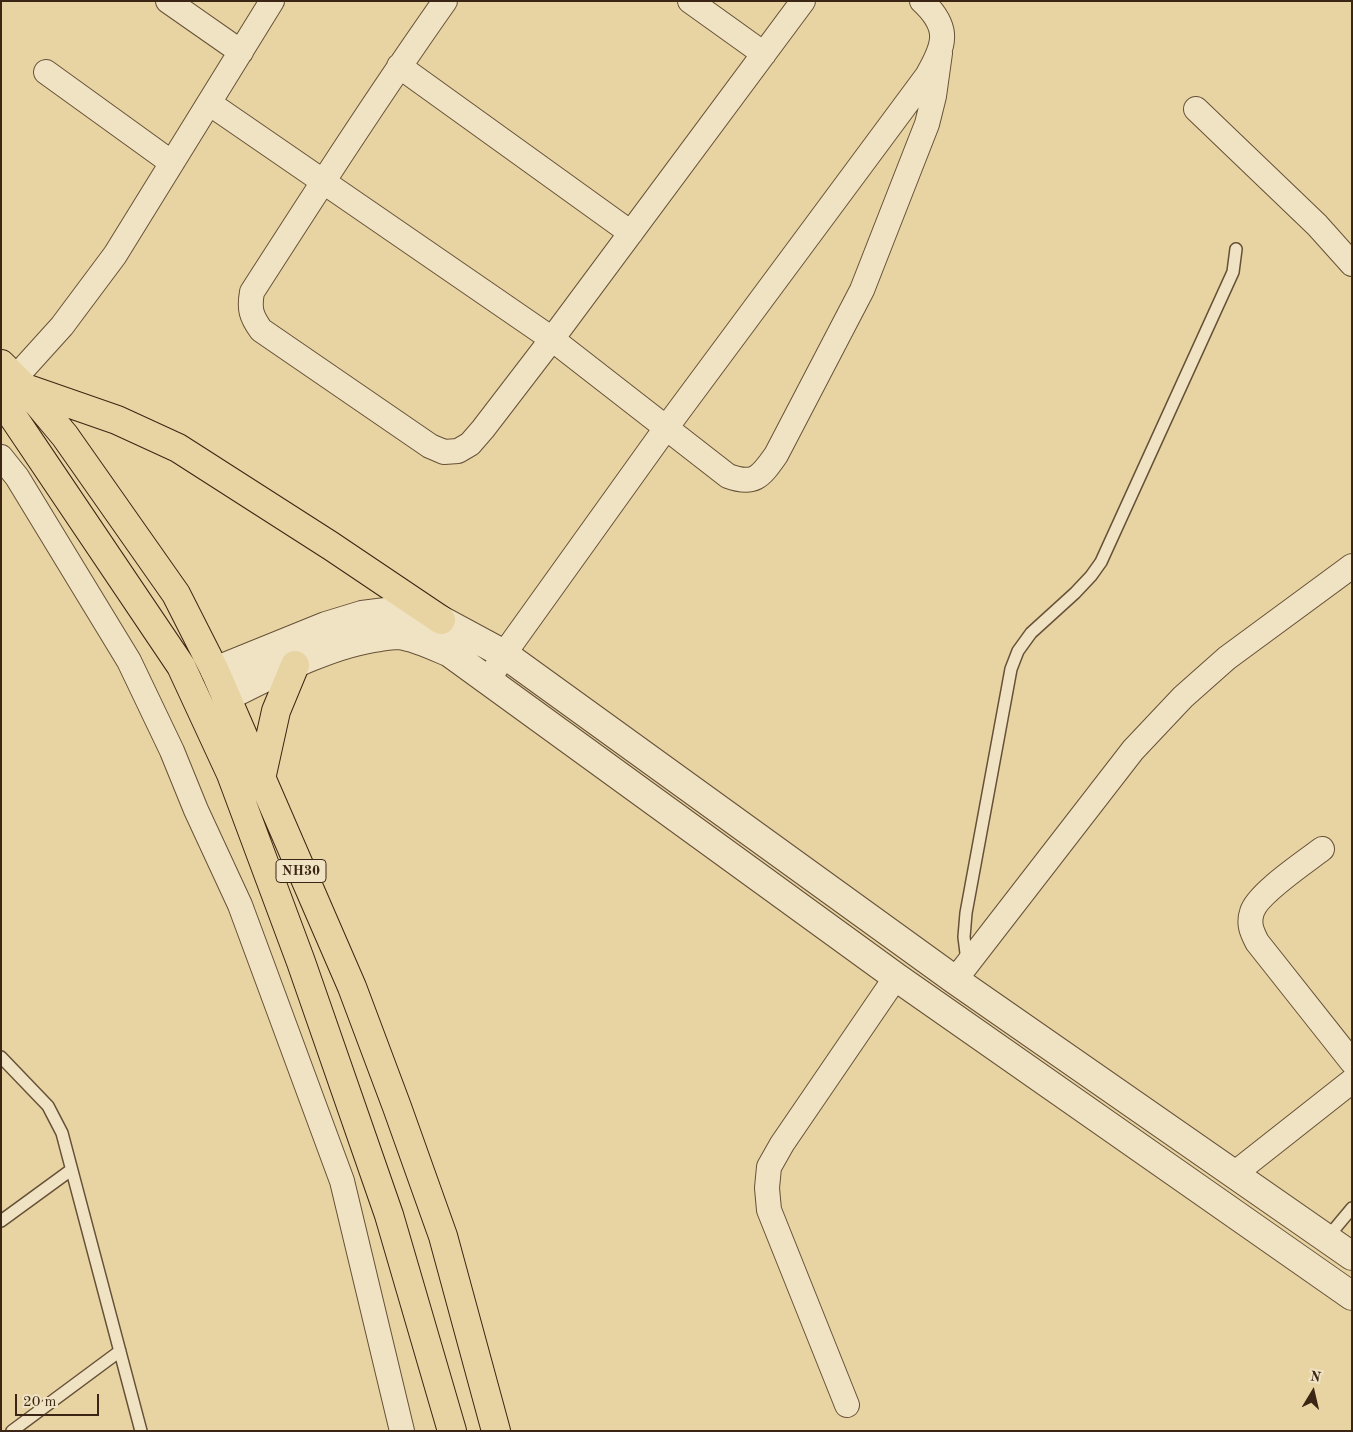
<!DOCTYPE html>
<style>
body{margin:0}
#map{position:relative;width:1353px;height:1432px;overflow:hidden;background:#e8d4a2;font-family:"Old Standard TT",serif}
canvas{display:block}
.frame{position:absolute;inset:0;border:2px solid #3b2514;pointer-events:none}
.north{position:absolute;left:1288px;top:1367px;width:50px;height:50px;-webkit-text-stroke:4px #f0e3c3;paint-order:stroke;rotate:9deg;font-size:14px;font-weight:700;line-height:20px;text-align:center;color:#3b2514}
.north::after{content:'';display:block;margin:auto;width:18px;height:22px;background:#3b2514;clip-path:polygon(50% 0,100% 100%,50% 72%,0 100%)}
.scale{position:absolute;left:15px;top:1394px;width:84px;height:22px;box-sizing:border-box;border:2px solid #3b2514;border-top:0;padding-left:6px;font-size:15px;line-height:18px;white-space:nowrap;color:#3b2514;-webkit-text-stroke:4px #f0e3c3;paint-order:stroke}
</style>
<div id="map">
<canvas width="1353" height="1432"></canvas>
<div class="frame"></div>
<div class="north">N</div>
<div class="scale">20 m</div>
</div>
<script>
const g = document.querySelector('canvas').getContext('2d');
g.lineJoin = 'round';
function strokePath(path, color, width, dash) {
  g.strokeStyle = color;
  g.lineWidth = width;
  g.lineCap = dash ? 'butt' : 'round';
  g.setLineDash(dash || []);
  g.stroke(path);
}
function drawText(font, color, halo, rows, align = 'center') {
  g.font = font + ' "Old Standard TT",serif';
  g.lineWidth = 5;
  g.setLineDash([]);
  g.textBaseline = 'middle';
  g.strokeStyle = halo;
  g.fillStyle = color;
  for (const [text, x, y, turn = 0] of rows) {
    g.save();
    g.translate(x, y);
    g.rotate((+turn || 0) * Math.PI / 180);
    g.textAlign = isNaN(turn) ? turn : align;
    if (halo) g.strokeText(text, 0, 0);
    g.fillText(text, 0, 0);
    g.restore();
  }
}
const service = new Path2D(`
 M967 961 964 937 966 913 1011 669 1018 651 1031 633 1075 593 1091 576 1101 562 1233 272 1236 249
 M1 1057 48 1106 62 1133 141 1431
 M1 1221 71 1170
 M1327 1238 1352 1208
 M12 1431 120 1351`);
const minor = new Path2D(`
 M168 1 241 52
 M445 1C378 96 315 194 252 292 249 309 251 316 261 330L430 446 444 452 458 451 470 444 483 429 552 339 803 1
 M690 1 764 54
 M399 66 631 233
 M46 72 172 163
 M209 103 552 339 728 476C755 486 761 476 776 455L862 290 927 124 934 96 940 53
 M1196 109 1317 225 1352 264
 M15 378 62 326 115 255 272 1
 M1 457 17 477 129 661 172 751 196 810 240 905 342 1181 402 1431
 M489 680 504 654 666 428 927 76C945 45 951 28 922 1
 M1322 849C1305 862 1257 894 1252 912 1248 924 1252 932 1257 942L1352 1062
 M955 980 1133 750 1183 697 1227 658 1352 566
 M1234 1174 1352 1081
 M847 1405 769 1210 767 1188 769 1167 782 1144 896 977`);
const tertiary = new Path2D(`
 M215 671 326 626 362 615 394 611 441 620 504 654 955 980 1352 1256
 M226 697C271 675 330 643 380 637 386 636 393 635 399 635 416 637 434 646 450 653L896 977 1352 1296`);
const trunk = new Path2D(`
 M1 364 25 388 65 436 176 594 215 671 352 987 397 1107 443 1236 496 1431
 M25 388 117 420 178 448 331 546 441 620
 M1 399 181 666 231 774 301 962 389 1215 452 1431
 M261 779 276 711 295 665`);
strokePath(service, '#665138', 14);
strokePath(minor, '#665138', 26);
strokePath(tertiary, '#665138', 30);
strokePath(trunk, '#3b2514', 30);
strokePath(service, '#f0e3c3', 11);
strokePath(minor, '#f0e3c3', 24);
strokePath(tertiary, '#f0e3c3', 28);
strokePath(trunk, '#e8d4a2', 28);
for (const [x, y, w] of [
 [301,871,50]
]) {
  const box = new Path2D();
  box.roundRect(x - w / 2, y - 11.5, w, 23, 4);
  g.fillStyle = '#f0e3c3';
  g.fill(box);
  strokePath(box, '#3b2514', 1);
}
drawText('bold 14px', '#3b2514', null, [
 ["NH30",301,871]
]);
</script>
